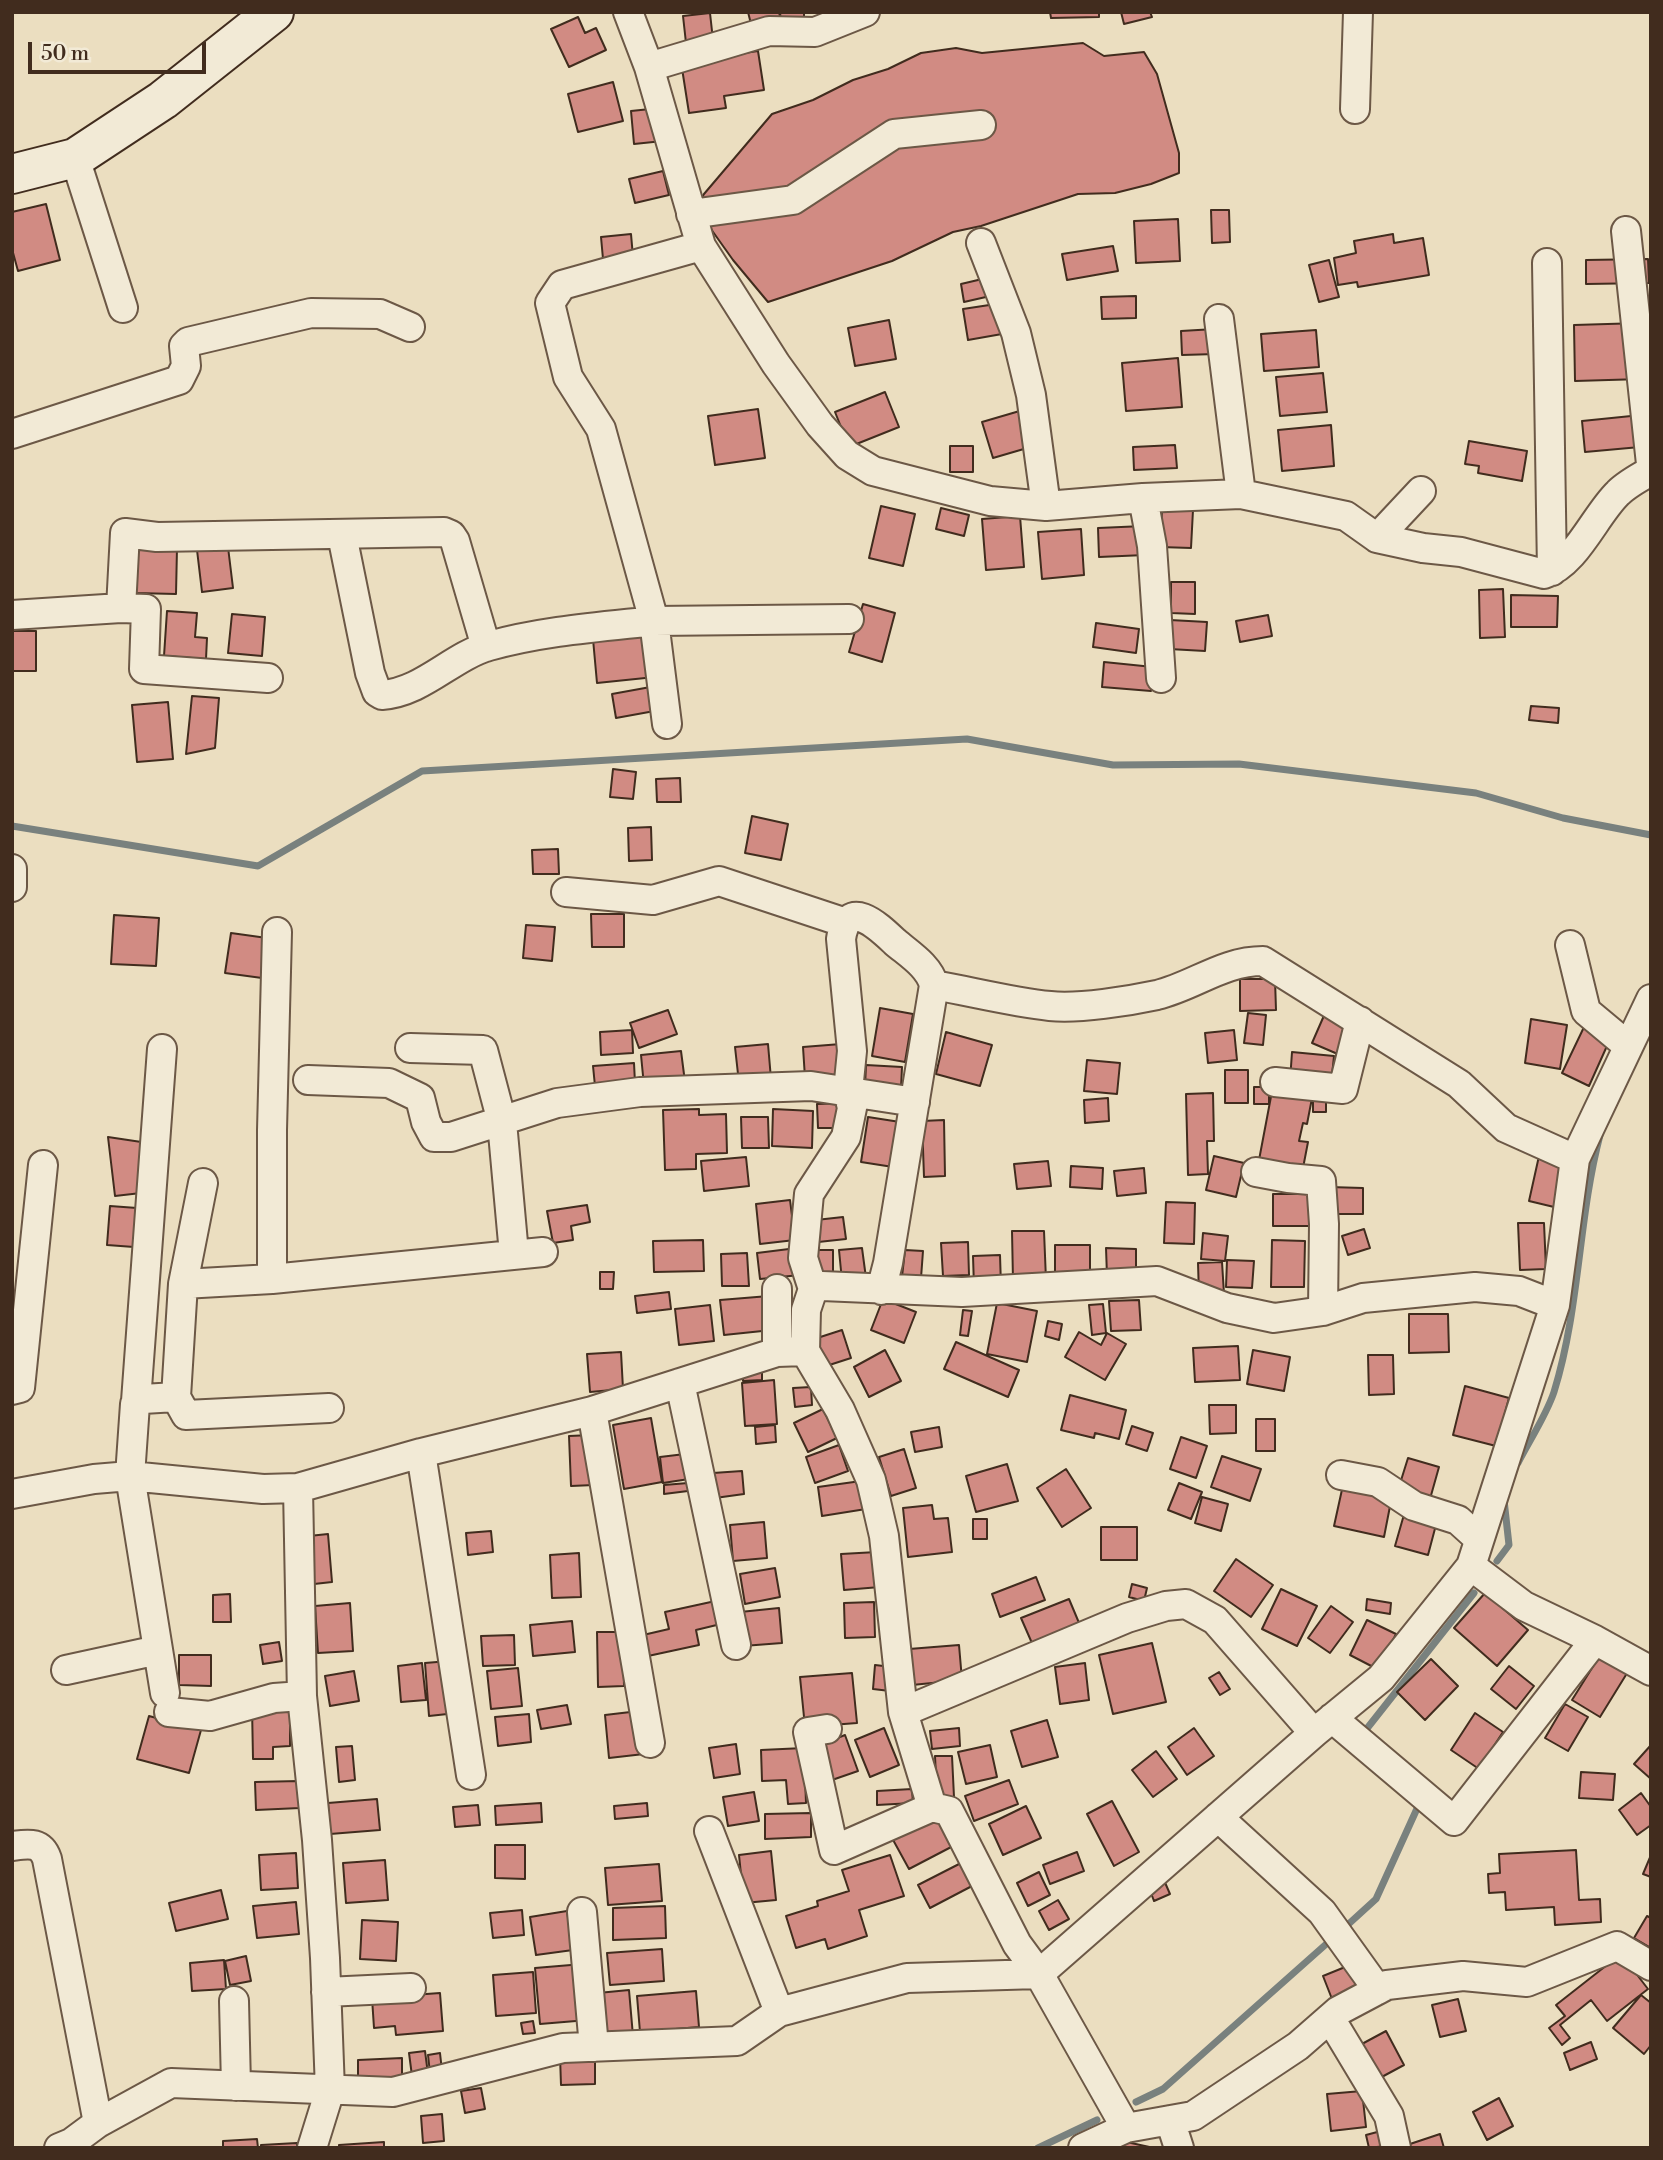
<!DOCTYPE html>
<style>
body{margin:0}
#map{position:relative;width:1663px;height:2160px;overflow:hidden;background:#ebdec0;font-family:"Libre Bodoni",serif}
canvas{display:block}
.frame{position:absolute;inset:0;border:14px solid #412c1e;pointer-events:none}
.scale{position:absolute;left:28px;top:42px;width:178px;height:32px;box-sizing:border-box;border:4px solid #412c1e;border-top:0;padding-left:9px;font-size:21px;line-height:24px;white-space:nowrap;color:#412c1e;-webkit-text-stroke:5px #f2ead6;paint-order:stroke}
</style>
<div id="map">
<canvas width="1663" height="2160"></canvas>
<div class="frame"></div>
<div class="scale">50 m</div>
</div>
<script>
const g = document.querySelector('canvas').getContext('2d');
g.lineJoin = 'round';
function strokePath(path, color, width, dash) {
  g.strokeStyle = color;
  g.lineWidth = width;
  g.lineCap = dash ? 'butt' : 'round';
  g.setLineDash(dash || []);
  g.stroke(path);
}
function fillPath(path, color) {
  g.fillStyle = color;
  g.fill(path, 'evenodd');
}
strokePath(new Path2D(`
 M12 826 258 866 422 771 967 739 1113 765 1239 764 1476 793 1563 818 1651 835
 M1518 1463C1529 1441 1546 1416 1554 1392 1580 1308 1578 1219 1600 1135
 M1497 1561 1509 1545 1504 1500
 M1369 1735 1365 1731 1474 1593
 M1342 1930 1376 1899 1420 1802
 M1136 2102 1163 2089 1333 1938
 M1038 2148 1097 2120`), '#79817e', 7);
const building = new Path2D(`
 M748 12H779L781 21 752 28Z
 M780 12H804V20L781 22Z
 M1050 12H1099V17L1051 18Z
 M1121 12H1150L1152 17 1124 24Z
 M710 13 713 40 686 43 683 16Z
 M578 17 585 33 596 28 606 50 569 67 551 29Z
 M1083 43 1104 56 1144 52 1157 74 1179 153V173L1151 184 1115 193 1078 194 981 226 953 232 892 261 768 302 733 260 696 208 704 194 772 114 813 100 853 80 888 69 921 53 956 48 982 53Z
 M758 51 764 90 724 96 726 108 689 113 681 62Z
 M613 82 623 121 578 132 568 94Z
 M660 108 663 141 634 144 631 111Z
 M663 171 669 195 635 203 629 179Z
 M46 204 60 260 18 271 12 249V212Z
 M1211 210H1229L1230 242 1212 243Z
 M1178 219 1180 261 1136 263 1134 221Z
 M631 234 633 257 603 259 601 237Z
 M1393 234 1394 243 1423 238 1429 275 1358 287 1357 282 1338 285 1334 258 1356 253 1354 241Z
 M1113 246 1118 271 1067 280 1062 254Z
 M1648 259 1649 283 1586 284V260Z
 M1329 260 1339 297 1319 302 1309 265Z
 M995 276 999 294 964 302 961 284Z
 M1136 296V318L1102 319 1101 297Z
 M996 304 1002 334 968 340 963 309Z
 M889 320 896 359 855 366 848 328Z
 M1641 323 1642 379 1575 381 1574 325Z
 M1215 329 1216 354 1182 355 1181 331Z
 M1316 330 1319 367 1264 371 1261 334Z
 M1178 358 1182 407 1126 411 1122 363Z
 M1323 373 1327 412 1280 416 1276 377Z
 M885 392 899 427 849 447 835 412Z
 M758 409 765 458 715 465 708 416Z
 M1023 410 1034 446 993 458 982 422Z
 M1651 414V446L1585 452 1582 421Z
 M1331 425 1334 466 1282 471 1278 430Z
 M1469 441 1527 451 1522 481 1478 473 1479 466 1465 464Z
 M1175 445 1177 468 1134 470 1133 447Z
 M950 446H973V472H950Z
 M881 506 915 514 903 566 869 558Z
 M941 508 969 515 964 536 936 529Z
 M1162 509 1193 510 1191 548 1160 547Z
 M1020 516 1024 567 986 570 982 519Z
 M1144 526 1145 555 1099 557 1098 528Z
 M1081 529 1084 575 1042 579 1038 532Z
 M137 547 177 548 176 594 135 593Z
 M228 547 233 588 202 592 197 550Z
 M1171 582H1195V614L1171 613Z
 M1503 589 1505 637 1480 638 1479 590Z
 M1511 595 1558 596 1557 627H1511Z
 M863 604 895 613 882 662 849 652Z
 M167 611 197 613 195 637 207 638 206 659 164 656Z
 M232 614 265 617 262 656 228 653Z
 M1268 615 1272 636 1240 642 1236 621Z
 M1170 620 1207 622 1205 651 1169 649Z
 M1096 623 1139 629 1136 653 1093 647Z
 M12 631H36V671H12Z
 M651 634 655 677 597 683 593 639Z
 M1104 662 1153 667 1151 691 1102 687Z
 M656 686 660 710 616 718 612 694Z
 M192 696 219 698 215 748 186 754Z
 M168 702 173 759 137 762 132 705Z
 M1531 706 1559 708 1558 723 1529 720Z
 M613 769 636 772 633 799 610 797Z
 M680 778 681 802H657L656 779Z
 M752 816 788 824 781 860 745 853Z
 M651 827 652 860 629 861 628 828Z
 M558 849 559 874H533L532 850Z
 M591 914H624V947H592Z
 M114 915 159 918 156 966 111 964Z
 M526 925 555 927 552 961 523 958Z
 M231 933 267 938 262 978 225 973Z
 M1240 979H1275L1276 1010 1240 1011Z
 M880 1008 913 1014 905 1062 872 1056Z
 M668 1010 677 1034 639 1048 630 1023Z
 M1326 1011 1353 1023 1340 1055 1312 1043Z
 M1248 1013 1266 1015 1263 1045 1244 1043Z
 M1531 1019 1567 1025 1560 1069 1525 1063Z
 M1585 1025 1611 1037 1589 1086 1562 1073Z
 M632 1030 633 1053 601 1055 600 1032Z
 M1234 1030 1237 1060 1208 1063 1205 1033Z
 M946 1032 992 1045 980 1086 936 1074Z
 M768 1044 771 1079 739 1083 735 1047Z
 M841 1044 843 1075 805 1078 803 1047Z
 M681 1051 685 1082 644 1086 641 1055Z
 M1292 1052 1334 1056 1331 1085 1290 1081Z
 M1087 1060 1120 1063 1117 1094 1084 1091Z
 M634 1063 635 1083 595 1086 593 1066Z
 M866 1065 902 1067 901 1088 865 1086Z
 M1225 1070H1248V1103H1225Z
 M1273 1086 1313 1093 1307 1124 1303 1123 1299 1141 1308 1142 1303 1168 1259 1160Z
 M1254 1087H1269V1104H1254Z
 M1213 1093 1214 1141H1207L1208 1174 1188 1175 1186 1094Z
 M1313 1094H1326V1112H1313Z
 M1108 1098 1109 1121 1085 1123 1084 1100Z
 M844 1103 845 1128H818L817 1104Z
 M699 1109V1115L726 1114 727 1153 696 1154V1169L665 1170 663 1110Z
 M773 1109 813 1111 812 1148 772 1146Z
 M741 1117H768L769 1148H742Z
 M868 1117 900 1122 893 1167 861 1162Z
 M944 1120 945 1176 924 1177 922 1121Z
 M108 1137 148 1143 141 1193 115 1196Z
 M1214 1156 1244 1163 1236 1197 1206 1190Z
 M1539 1156 1563 1161 1554 1207 1529 1201Z
 M746 1157 749 1186 704 1191 701 1161Z
 M1048 1161 1051 1186 1017 1189 1014 1164Z
 M1071 1166 1103 1168 1102 1189 1070 1187Z
 M1144 1168 1146 1193 1117 1196 1114 1171Z
 M1329 1187 1363 1188V1214H1328Z
 M1273 1194H1316L1317 1226H1273Z
 M790 1200 795 1240 760 1244 756 1204Z
 M1166 1202 1195 1203 1194 1244 1164 1243Z
 M587 1205 590 1222 571 1226 573 1240 553 1243 547 1211Z
 M110 1206 137 1208 134 1247 107 1245Z
 M843 1217 846 1239 809 1243 807 1221Z
 M1518 1223H1544L1546 1269 1520 1270Z
 M1364 1229 1370 1248 1348 1255 1342 1236Z
 M1012 1231H1044L1046 1280 1013 1281Z
 M1203 1233 1228 1236 1225 1261 1201 1259Z
 M703 1240 704 1271 654 1272 653 1241Z
 M1272 1240 1305 1241 1304 1287H1271Z
 M968 1242 969 1275 943 1276 941 1243Z
 M1055 1245H1090V1280H1055Z
 M797 1248 800 1275 760 1279 757 1253Z
 M862 1248 866 1278 842 1281 839 1250Z
 M1106 1248 1136 1249V1275L1107 1276Z
 M809 1250H833V1272H809Z
 M905 1250 923 1251 921 1278 902 1277Z
 M747 1253 749 1286H722L721 1254Z
 M1000 1255 1001 1286 974 1287 973 1256Z
 M1227 1260 1254 1261 1252 1288 1226 1287Z
 M1222 1262 1224 1294 1199 1295 1198 1263Z
 M600 1272H614L613 1289H600Z
 M669 1292 671 1309 637 1313 635 1296Z
 M769 1296 772 1330 724 1335 720 1300Z
 M883 1299 916 1312 904 1343 871 1330Z
 M1139 1300 1141 1330 1111 1331 1109 1301Z
 M997 1303 1037 1311 1027 1362 987 1354Z
 M1103 1304 1106 1333 1092 1335 1089 1305Z
 M710 1305 714 1341 679 1345 675 1309Z
 M963 1310 972 1311 968 1336 960 1335Z
 M1409 1314H1448L1449 1352 1409 1353Z
 M1048 1321 1062 1324 1059 1340 1045 1336Z
 M842 1330 851 1358 820 1368 811 1340Z
 M1079 1332 1101 1345 1107 1333 1126 1344 1105 1380 1065 1357Z
 M956 1342 1019 1370 1008 1397 944 1369Z
 M1238 1346 1240 1380 1195 1382 1193 1348Z
 M885 1350 901 1381 869 1397 854 1367Z
 M1253 1350 1290 1357 1284 1391 1247 1384Z
 M621 1352 623 1389 590 1392 587 1354Z
 M1368 1355H1393L1394 1394 1369 1395Z
 M743 1364H762V1380L743 1381Z
 M774 1380 777 1424 745 1426 742 1383Z
 M1465 1386 1509 1398 1496 1446 1453 1435Z
 M811 1387 812 1405 795 1407 793 1388Z
 M1070 1395 1126 1410 1119 1439 1095 1433 1094 1438 1061 1430Z
 M1209 1405H1236V1433L1210 1434Z
 M823 1409 837 1438 808 1452 794 1423Z
 M651 1418 662 1482 624 1489 613 1425Z
 M1256 1419H1275V1451H1256Z
 M775 1425 776 1442 756 1444 755 1427Z
 M1132 1426 1153 1433 1147 1451 1126 1444Z
 M939 1427 942 1447 915 1452 911 1432Z
 M592 1435 594 1485 571 1486 569 1436Z
 M1181 1437 1207 1446 1196 1478 1170 1469Z
 M839 1445 848 1471 815 1483 806 1457Z
 M904 1449 916 1488 891 1496 879 1457Z
 M685 1454 689 1479 663 1483 660 1457Z
 M1222 1456 1261 1469 1250 1501 1211 1487Z
 M1408 1458 1439 1467 1430 1499 1398 1490Z
 M1007 1464 1018 1501 976 1512 966 1476Z
 M1066 1469 1091 1508 1062 1527 1037 1488Z
 M742 1471 744 1494 715 1498 713 1473Z
 M861 1481 866 1509 822 1516 818 1487Z
 M688 1483V1491L664 1494V1485Z
 M1179 1483 1202 1492 1191 1519 1168 1510Z
 M1343 1485 1392 1496 1384 1537 1334 1526Z
 M1202 1497 1228 1504 1221 1531 1195 1523Z
 M932 1505 934 1519 948 1518 952 1552 908 1557 903 1508Z
 M1405 1511 1437 1521 1428 1555 1395 1546Z
 M973 1519H987V1539H973Z
 M764 1522 767 1558 733 1561 730 1525Z
 M1101 1527H1137V1560H1101Z
 M491 1531 493 1552 468 1555 466 1533Z
 M328 1534 332 1582 314 1584 309 1536Z
 M877 1552 880 1587 844 1590 841 1554Z
 M579 1553 581 1597 552 1598 550 1555Z
 M1236 1559 1273 1585 1251 1617 1214 1591Z
 M775 1568 780 1597 745 1604 740 1574Z
 M1036 1577 1045 1600 1000 1617 992 1594Z
 M1132 1584 1147 1588 1144 1601 1129 1597Z
 M1281 1589 1317 1606 1297 1646 1262 1629Z
 M1485 1593 1528 1630 1497 1666 1454 1628Z
 M230 1594 231 1622H213V1595Z
 M1069 1599 1082 1630 1035 1650 1021 1618Z
 M1367 1599 1391 1603 1390 1614 1366 1610Z
 M720 1600 725 1623 696 1630 699 1645 648 1656 643 1635 669 1629 665 1612Z
 M874 1602 875 1637 845 1638 844 1603Z
 M350 1603 353 1651 318 1653 315 1606Z
 M1331 1606 1353 1622 1330 1653 1308 1638Z
 M779 1608 782 1643 743 1646 740 1612Z
 M1367 1620 1396 1634 1379 1670 1350 1655Z
 M572 1621 575 1652 533 1656 530 1625Z
 M597 1632H623L624 1686 598 1687Z
 M514 1635 515 1665 483 1666 481 1636Z
 M279 1642 282 1661 263 1664 260 1645Z
 M1152 1643 1166 1702 1113 1714 1099 1655Z
 M959 1645 962 1680 912 1685 909 1649Z
 M1602 1652 1629 1670 1600 1717 1572 1700Z
 M179 1655H211V1686L179 1685Z
 M1431 1659 1458 1686 1425 1720 1397 1692Z
 M461 1660 466 1712 429 1716 425 1663Z
 M422 1663 426 1700 401 1702 398 1666Z
 M1085 1663 1089 1700 1060 1704 1055 1667Z
 M875 1665 892 1667 890 1691 873 1689Z
 M1509 1666 1534 1686 1516 1709 1491 1689Z
 M518 1668 522 1706 491 1709 487 1671Z
 M354 1671 359 1701 330 1706 325 1676Z
 M1219 1672 1230 1689 1220 1695 1209 1678Z
 M852 1673 857 1723 805 1727 800 1677Z
 M1565 1704 1588 1717 1568 1751 1545 1738Z
 M567 1705 571 1724 541 1729 537 1710Z
 M252 1707H290V1746L273 1747V1759H253Z
 M639 1711 644 1754 609 1758 605 1715Z
 M1475 1713 1503 1732 1479 1769 1451 1750Z
 M529 1714 531 1742 498 1746 495 1717Z
 M149 1716 201 1730 189 1773 137 1759Z
 M1047 1720 1058 1757 1022 1767 1011 1731Z
 M884 1728 899 1765 870 1777 855 1740Z
 M959 1728 960 1746 932 1749 930 1731Z
 M1194 1728 1214 1756 1187 1775 1168 1747Z
 M845 1735 858 1771 832 1780 820 1745Z
 M736 1744 740 1774 714 1778 709 1748Z
 M990 1745 997 1777 966 1784 958 1752Z
 M1651 1745V1779L1634 1764Z
 M352 1746 355 1780 339 1782 336 1747Z
 M804 1748 806 1803 788 1804 786 1780 762 1781 761 1750Z
 M1156 1751 1177 1779 1153 1797 1132 1770Z
 M935 1756H952L954 1797H937Z
 M1581 1772 1615 1774 1613 1800 1579 1798Z
 M1009 1780 1018 1804 974 1821 965 1796Z
 M299 1781 300 1808 256 1810 255 1782Z
 M912 1789 913 1803 877 1805V1791Z
 M754 1792 759 1821 728 1826 723 1797Z
 M1641 1793 1651 1807V1825L1637 1835 1619 1810Z
 M377 1799 380 1830 330 1834 328 1803Z
 M1112 1801 1139 1852 1114 1866 1087 1814Z
 M541 1803 542 1822 496 1825 495 1806Z
 M647 1803 648 1816 615 1819 614 1806Z
 M478 1805 480 1825 455 1827 453 1807Z
 M1026 1806 1041 1838 1003 1855 989 1824Z
 M811 1813V1837L765 1839V1814Z
 M939 1814 955 1845 909 1869 892 1838Z
 M495 1845H525V1879L495 1878Z
 M1576 1850 1579 1900 1600 1899 1601 1922 1555 1925 1554 1907 1506 1910 1505 1892 1489 1893 1488 1874 1500 1873 1499 1854Z
 M771 1851 776 1900 744 1903 739 1855Z
 M1077 1852 1084 1871 1050 1884 1043 1865Z
 M296 1853 298 1888 261 1890 259 1855Z
 M890 1855 904 1896 859 1910 867 1936 828 1949 825 1939 796 1948 786 1916 818 1906 817 1901 849 1891 842 1870Z
 M1651 1855V1877L1643 1874Z
 M385 1860 388 1900 346 1903 343 1863Z
 M961 1863 972 1886 930 1908 918 1885Z
 M659 1864 662 1901 608 1905 605 1868Z
 M1039 1872 1050 1895 1028 1906 1017 1883Z
 M1163 1878 1170 1894 1154 1901 1148 1885Z
 M221 1890 228 1919 176 1931 169 1903Z
 M1058 1900 1069 1919 1049 1930 1039 1911Z
 M296 1902 299 1934 257 1938 253 1906Z
 M665 1906 666 1938 613 1940V1908Z
 M522 1910 524 1935 493 1938 490 1913Z
 M567 1911 573 1950 536 1955 530 1917Z
 M1647 1916 1651 1918V1948L1634 1938Z
 M362 1920 398 1922 396 1961 360 1959Z
 M662 1949 664 1981 610 1985 607 1953Z
 M1621 1954 1648 1989 1607 2021 1591 2000 1560 2025 1570 2038 1562 2045 1549 2028 1565 2016 1556 2005Z
 M246 1956 251 1981 230 1985 225 1961Z
 M224 1960 226 1989 192 1991 190 1963Z
 M583 1964 588 2020 540 2024 535 1968Z
 M1350 1965 1359 1989 1332 1999 1323 1976Z
 M533 1972 536 2013 496 2016 493 1975Z
 M629 1990 633 2036 603 2039 598 1993Z
 M696 1991 699 2027 640 2032 637 1996Z
 M440 1993 443 2031 396 2035 395 2026 374 2028 372 1998Z
 M1641 1995 1651 2003V2045L1644 2054 1613 2028Z
 M1458 1999 1466 2031 1440 2037 1432 2005Z
 M533 2021 535 2033 523 2034 521 2023Z
 M1386 2031 1404 2065 1378 2079 1360 2045Z
 M1591 2042 1597 2059 1570 2070 1564 2053Z
 M425 2051 428 2074 412 2076 409 2053Z
 M440 2053 442 2071 430 2073 428 2055Z
 M595 2055V2084L561 2085 560 2056Z
 M402 2058V2078L358 2080V2060Z
 M481 2088 485 2109 465 2113 461 2091Z
 M1362 2091 1366 2127 1331 2131 1327 2094Z
 M1499 2098 1513 2126 1487 2140 1473 2112Z
 M442 2114 444 2141 423 2143 421 2116Z
 M1381 2131 1385 2146 1369 2148 1366 2135Z
 M1440 2134 1444 2148H1408L1407 2145Z
 M257 2139 258 2148H223V2141Z
 M1122 2141 1154 2148H1121Z
 M384 2142V2148H339V2145Z
 M297 2143V2148H261V2145Z`);
fillPath(building, '#d18b83');
strokePath(building, '#412c1e', 2);
const street = new Path2D(`
 M649 67 769 31 815 32 865 12
 M1355 109 1358 12
 M75 158 123 308
 M691 214 793 200 894 134 981 125
 M1626 231 1651 464
 M981 243 1016 333 1031 395 1046 506
 M701 246 776 364 820 425 847 455 873 471 990 501 1046 506 1143 498 1241 494 1346 516 1377 538 1423 548 1461 552 1544 574C1576 564 1595 515 1618 493 1627 484 1640 477 1651 471
 M1547 263 1552 571
 M1219 319 1241 494
 M12 434 179 380 186 366 184 346 188 342 311 313 380 314 410 327
 M1143 498 1152 546 1161 678
 M342 535 370 673 377 692 382 695C423 692 451 657 489 646 543 631 599 627 654 621L601 429 568 377 550 303 562 285 701 246 649 67 628 12
 M1377 538 1421 491
 M121 608 125 533 157 537 444 532 451 535 455 541 486 647
 M12 615 121 608 146 609 144 669 268 678
 M667 724 654 621 849 619
 M12 869V887
 M566 892 653 900 719 881 846 923
 M1570 945 1586 1011 1628 1046
 M934 985C973 992 1012 1002 1050 1006 1079 1009 1129 1001 1157 995 1194 986 1223 961 1263 961L1459 1084 1506 1128 1575 1159
 M410 1048 483 1050 502 1122 514 1254
 M308 1080 389 1083 420 1098 426 1122 434 1137H451L557 1103 640 1092 811 1086 915 1102
 M1275 1082 1343 1089 1360 1021
 M1256 1172 1288 1178 1321 1181 1324 1224 1323 1311
 M272 1279V1130L277 932
 M183 1284 203 1183
 M777 1289V1352
 M813 1289 803 1258 809 1194 846 1137 852 1108 848 1091 852 1051 841 939C847 896 878 926 895 942 909 954 929 966 934 985L888 1263 881 1290
 M805 1351 806 1310 813 1289 822 1286 962 1292 1157 1281 1227 1308 1274 1318 1323 1311 1363 1298 1475 1287 1519 1291 1555 1305
 M680 1383 736 1645
 M12 1390 20 1388 43 1165
 M176 1397 186 1415 329 1408
 M136 1401 162 1049
 M592 1411 650 1743
 M421 1453 471 1775
 M1341 1475 1378 1482 1414 1506 1458 1520 1479 1539
 M298 1488 302 1696 317 1840 325 1958 330 2090 312 2148
 M12 1494 94 1479 130 1476 135 1404 143 1399 176 1397 183 1284 272 1279 543 1252
 M1471 1566 1524 1606 1595 1640 1651 1671
 M66 1670 158 1650
 M165 1693 130 1476 263 1489 298 1488 421 1453 592 1411 777 1352 805 1351 840 1410 871 1480 884 1536 903 1712 932 1807 949 1811 1017 1944 1039 1974 1126 2128
 M169 1712 210 1716 274 1698 302 1696
 M903 1712 1127 1618 1166 1606 1186 1604 1215 1620 1314 1733
 M1332 1718 1454 1821 1595 1640
 M827 1729 808 1732 834 1850 932 1807
 M1218 1817 1322 1912 1378 1990
 M709 1831 779 2012
 M12 1846C28 1844 41 1841 47 1859L98 2123
 M582 1912 594 2047
 M326 1992 411 1988
 M234 2001 236 2086
 M1330 2018 1389 2116 1396 2148
 M1170 2120 1179 2148
 M59 2148 71 2143 98 2123 171 2083 393 2092 563 2048 737 2041 779 2012 907 1978 1039 1974 1314 1733 1381 1678 1471 1566 1555 1305 1575 1159 1651 999
 M1083 2148 1126 2128 1193 2116 1298 2046 1338 2011 1387 1985 1463 1976 1527 1982 1617 1946 1651 1966`);
const secondary = new Path2D(`
 M12 174 75 158 163 100 274 12`);
strokePath(street, '#6c5846', 32);
strokePath(secondary, '#412c1e', 42);
strokePath(street, '#f2ead6', 28);
strokePath(secondary, '#f2ead6', 38);
</script>
